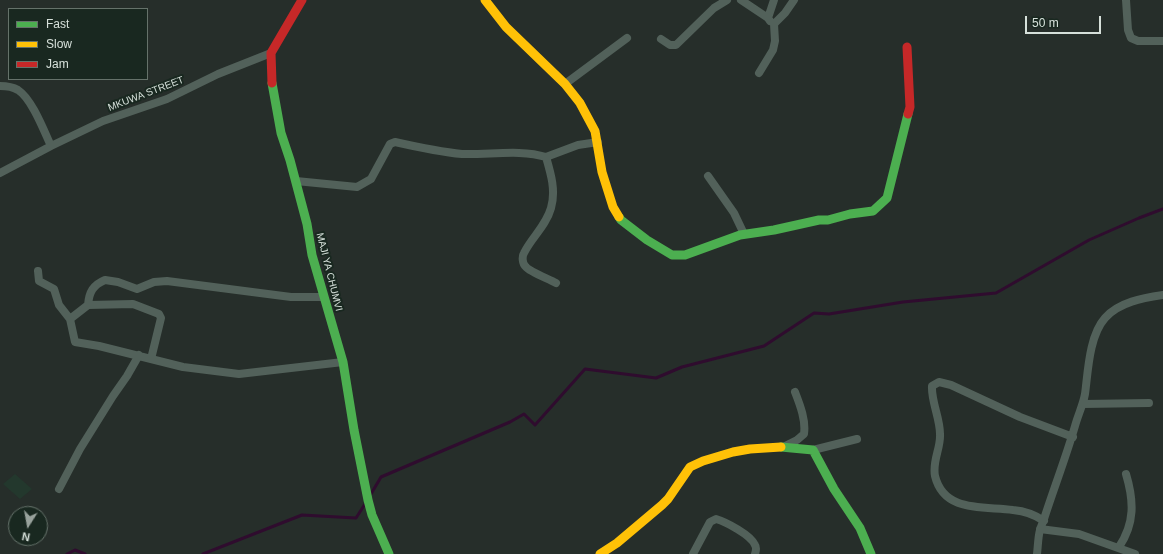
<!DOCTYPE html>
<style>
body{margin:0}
#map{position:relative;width:1163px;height:554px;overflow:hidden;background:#262e2a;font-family:Arial,sans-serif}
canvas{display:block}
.legend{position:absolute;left:8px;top:8px;width:140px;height:72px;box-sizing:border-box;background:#192820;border:1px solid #65726a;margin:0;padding:5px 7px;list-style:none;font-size:12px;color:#d6e0da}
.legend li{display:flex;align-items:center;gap:8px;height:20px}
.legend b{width:20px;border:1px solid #65726a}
.north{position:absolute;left:8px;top:506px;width:40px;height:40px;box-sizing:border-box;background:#192820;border:1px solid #65726a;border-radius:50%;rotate:191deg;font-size:11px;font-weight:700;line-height:16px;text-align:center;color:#d6e0da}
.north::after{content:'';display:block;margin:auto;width:14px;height:18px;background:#98a29c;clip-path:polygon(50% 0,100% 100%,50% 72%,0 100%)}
.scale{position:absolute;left:1025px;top:16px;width:76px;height:18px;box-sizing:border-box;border:2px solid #d6e0da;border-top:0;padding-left:5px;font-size:12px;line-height:14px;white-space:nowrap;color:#d6e0da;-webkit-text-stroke:3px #192820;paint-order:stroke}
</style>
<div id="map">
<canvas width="1163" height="554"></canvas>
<ul class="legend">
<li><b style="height:5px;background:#4caf50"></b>Fast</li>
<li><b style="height:5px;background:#ffc107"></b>Slow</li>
<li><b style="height:5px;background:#c62828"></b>Jam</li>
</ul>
<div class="north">N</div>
<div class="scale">50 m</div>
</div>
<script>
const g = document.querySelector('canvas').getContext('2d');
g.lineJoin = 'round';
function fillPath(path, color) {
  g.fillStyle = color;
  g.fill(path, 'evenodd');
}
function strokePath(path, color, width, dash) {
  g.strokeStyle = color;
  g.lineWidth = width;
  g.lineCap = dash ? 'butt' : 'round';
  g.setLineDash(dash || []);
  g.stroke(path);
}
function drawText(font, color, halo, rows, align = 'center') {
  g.font = font + ' Arial,sans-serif';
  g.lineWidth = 4;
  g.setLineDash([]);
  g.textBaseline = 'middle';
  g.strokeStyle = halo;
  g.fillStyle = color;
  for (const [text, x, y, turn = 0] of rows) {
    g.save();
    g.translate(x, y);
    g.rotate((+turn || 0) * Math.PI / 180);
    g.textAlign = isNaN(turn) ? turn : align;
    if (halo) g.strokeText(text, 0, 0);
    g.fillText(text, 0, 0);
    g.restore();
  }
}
fillPath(new Path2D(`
 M15 474 32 489 20 499 3 484Z`), '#23382d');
strokePath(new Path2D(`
 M371 494 381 477 510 422 524 414 535 425 585 369 656 378 682 367 764 346 814 313 829 314 903 302 996 293 1089 240 1139 218 1163 209
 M67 554 75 550 85 554
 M203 554 302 515 356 518 365 504`), '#2f0c2e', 3);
strokePath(new Path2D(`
 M741 0 768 18
 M1126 0 1128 30 1131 38 1138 41H1163
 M770 21 768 18 774 0
 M661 39 670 45H676L714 8 727 0
 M759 73 773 50 775 41 774 24 785 13 794 0
 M565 84 627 38
 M0 86C6 86 13 87 18 90 32 99 44 131 51 146
 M546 157 578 145 598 142
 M0 173 51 146 103 121 167 99 218 74 271 53
 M708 176 734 213 744 234
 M296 181 357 187 371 179 390 144 395 142C417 147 440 152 462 154 489 155 521 149 546 157 551 174 556 191 551 208 546 226 532 237 524 253 522 256 522 264 526 267 530 272 549 279 556 283
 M38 271 39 281 54 289 59 305 70 319 75 342 99 346 183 367 239 374 343 362
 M88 305C89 292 93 285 105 280L118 282 137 289 154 282 167 281 291 297H324
 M70 319 88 305 133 304 159 314 161 318 151 359
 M1083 404 1149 403
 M785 446 797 440 804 434C806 420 800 405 795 392
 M813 450 857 439
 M59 489 80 449 113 396 127 376 139 355
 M1044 521C1034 514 1024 511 1013 510 984 506 944 513 935 476 932 461 941 448 940 434 940 418 931 401 932 386L939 382 951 385 1020 417 1073 437
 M1040 529 1079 534 1135 554
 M1119 547C1135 523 1134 501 1126 474
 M693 554 710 522 716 519C726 522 751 535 755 545 757 548 756 550 755 554
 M1037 554C1038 546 1038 537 1040 530 1041 526 1043 522 1044 519 1054 488 1066 457 1075 426 1078 415 1083 405 1085 394 1088 372 1089 336 1105 318 1119 302 1143 298 1163 295`), '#52615a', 8);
strokePath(new Path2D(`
 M272 83 281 133 290 160 307 224 312 255 343 362 354 430 368 500 372 515 389 554
 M619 217 621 220 647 240 672 255H685L740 235 774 230 819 220H828L850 214 873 211 887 198 908 114
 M781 447 813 450 834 489 860 528 871 554`), '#4caf50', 9);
strokePath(new Path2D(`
 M485 0 506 27 565 84 580 103 595 131 602 172 613 207 619 217
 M600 554 617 543 662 505 668 499 690 467 703 461 733 452 750 449 781 447`), '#ffc107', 9);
strokePath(new Path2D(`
 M907 47 910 107 908 114
 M272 83 271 53 302 0`), '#c62828', 9);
drawText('10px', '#d6e0da', '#192820', [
 ["MKUWA STREET",146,94,-21],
 ["MAJI YA CHUMVI",329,272,76]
]);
</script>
